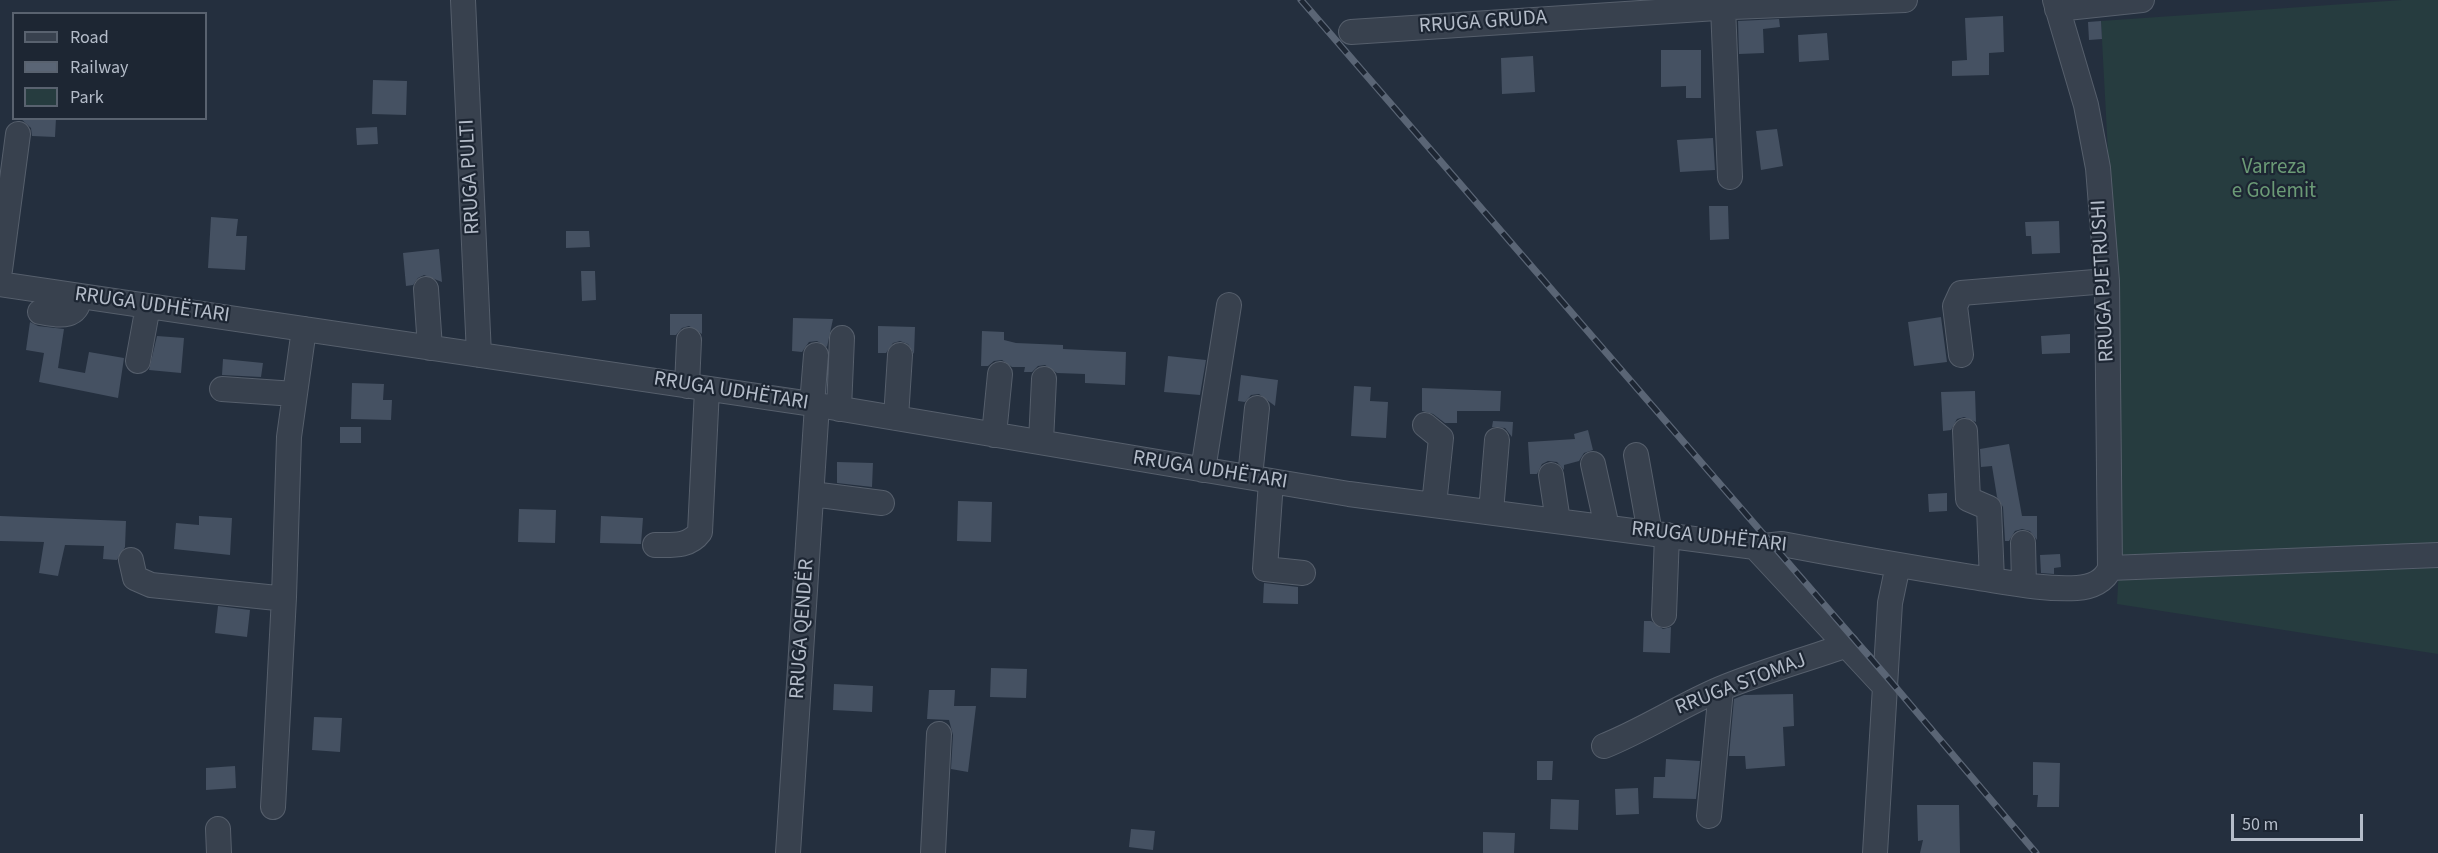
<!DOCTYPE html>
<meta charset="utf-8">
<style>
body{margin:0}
#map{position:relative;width:2438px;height:853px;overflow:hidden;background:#242f3e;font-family:"Source Sans 3",sans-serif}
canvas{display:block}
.legend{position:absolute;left:12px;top:12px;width:195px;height:108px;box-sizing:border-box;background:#1d2633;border:2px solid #59626f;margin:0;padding:8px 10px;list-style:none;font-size:18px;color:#b4bcc9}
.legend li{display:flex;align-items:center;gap:12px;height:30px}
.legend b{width:30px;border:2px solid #59626f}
.scale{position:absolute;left:2231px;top:814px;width:132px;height:27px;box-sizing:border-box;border:3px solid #b4bcc9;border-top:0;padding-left:8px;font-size:18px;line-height:21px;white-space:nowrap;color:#b4bcc9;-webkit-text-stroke:4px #1d2633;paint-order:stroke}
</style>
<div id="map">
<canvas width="2438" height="853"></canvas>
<ul class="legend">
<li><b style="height:8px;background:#38414e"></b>Road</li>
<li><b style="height:8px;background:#5a6575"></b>Railway</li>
<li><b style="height:16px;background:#263c3f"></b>Park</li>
</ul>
<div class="scale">50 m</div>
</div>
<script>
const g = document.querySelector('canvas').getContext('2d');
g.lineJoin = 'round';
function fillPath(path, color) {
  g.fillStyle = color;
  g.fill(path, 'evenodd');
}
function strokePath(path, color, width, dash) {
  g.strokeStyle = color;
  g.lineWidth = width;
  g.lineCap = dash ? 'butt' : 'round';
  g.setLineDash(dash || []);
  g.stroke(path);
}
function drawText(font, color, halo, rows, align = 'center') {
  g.font = font + ' "Source Sans 3",sans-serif';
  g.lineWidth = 4.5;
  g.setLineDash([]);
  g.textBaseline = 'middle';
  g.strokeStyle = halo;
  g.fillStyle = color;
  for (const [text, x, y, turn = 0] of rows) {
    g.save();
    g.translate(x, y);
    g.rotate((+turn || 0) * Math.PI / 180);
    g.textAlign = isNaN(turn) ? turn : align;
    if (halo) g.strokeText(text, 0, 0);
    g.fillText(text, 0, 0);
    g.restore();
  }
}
fillPath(new Path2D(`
 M2402 0H2438V654L2117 604 2119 568 2113 247 2101 21Z`), '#263c3f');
fillPath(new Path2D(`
 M2003 16 2004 52 1989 53V75L1952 76V61L1967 60 1965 18Z
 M1779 19 1780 27 1763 29 1764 53 1739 54 1738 21Z
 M2101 21 2102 39 2089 40 2088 22Z
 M1827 33 1829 60 1799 62 1798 35Z
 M1661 50H1701V98H1686V86L1661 87Z
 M1533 56 1535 92 1502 94 1501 58Z
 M373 80 407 81 406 115 372 114Z
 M20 118H56L55 137 32 136 31 128Z
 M377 127 378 144 357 145 356 128Z
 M1777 129 1783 166 1761 170 1756 131Z
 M1713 138 1715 170 1680 172 1677 140Z
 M1709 206H1728L1729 239 1710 240Z
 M211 217 238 219 236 236H247L245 270 208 268Z
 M2059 221 2060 253 2032 254 2031 236H2026L2025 222Z
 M566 231H589L590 247 566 248Z
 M439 249 442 282 424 275 418 278 413 285 406 286 403 253Z
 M581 271H595L596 300 582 301Z
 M670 314H702V334L689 326 682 328 676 335H670Z
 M1941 317 1947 362 1914 366 1908 322Z
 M793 318 833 319 827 347 817 341 809 342 802 352 792 351Z
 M30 322 38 326 64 329 58 368 85 373 89 352 124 358 118 398 39 382 44 353 26 350Z
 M878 326 915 327 914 354 908 344 900 341 893 343 886 353H878Z
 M982 331 1004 332V340L1016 343 1063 345V349L1126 352 1125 385 1085 383V374L1057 373 1045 365 1038 366 1032 372H1024L1025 367H1012L1002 360 994 361 988 366H981Z
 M2070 334V353L2042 354 2041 336Z
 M157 336 184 338 181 373 149 370Z
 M1168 356 1206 360 1200 395 1164 392Z
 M223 359 263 363 261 377 222 375Z
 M1241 375 1278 380 1275 406 1259 394 1251 395 1245 402 1238 401Z
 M352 383 384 384 383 400H392L391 420 351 419Z
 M1354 386 1371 387 1370 401 1388 402 1386 438 1351 436Z
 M1422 388 1501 391 1500 411H1457V423H1445L1433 414 1422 411Z
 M1975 391 1976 422 1964 417 1957 419 1951 430 1943 431 1941 392Z
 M1493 421 1513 422 1512 437 1505 428 1492 427Z
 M340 427H361V443H340Z
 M1588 430 1593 450 1584 453 1579 461 1564 465V470L1557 462 1548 461 1542 464 1537 474H1530L1528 442 1575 439 1574 434Z
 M2009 444 2022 516H2037V540L2030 531 2022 529 2015 531 2009 541H2005L2003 507 1997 497 1992 466 1981 467 1980 449Z
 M837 462 873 463 872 487 837 483Z
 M1947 493V511L1929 512 1928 494Z
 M958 501 992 502 991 542 957 541Z
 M519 509 556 510 555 543 518 542Z
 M0 516 126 521 125 547 117 560 103 559 104 546 65 545 58 576 39 573 44 542 0 541Z
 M199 516 232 518 230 555 174 549 176 523 199 525Z
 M601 516 643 518 641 544 600 543Z
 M2060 554 2061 567 2054 568V574L2041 573 2040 555Z
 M1264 583 1298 587V604L1263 603Z
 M218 606 250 610 247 637 215 633Z
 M1644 621H1651L1663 629 1671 627 1670 653 1643 652Z
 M991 668 1027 669 1026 698 990 697Z
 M834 684 873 686 872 712 833 710Z
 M929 690H955L954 706H976L968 772 951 769 953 735 949 720 927 719Z
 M1793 694 1794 726 1783 727 1785 766 1746 769 1745 756H1729L1734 699 1744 695Z
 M314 717 342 718 340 752 312 750Z
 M1666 759 1700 761 1696 799 1653 798 1654 777H1665Z
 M1537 761H1553L1552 780H1537Z
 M2033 762 2060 763 2059 807H2037L2038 795H2033Z
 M235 766 236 788 206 790V768Z
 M1638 788 1639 814 1616 815 1615 789Z
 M1551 799 1579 800 1578 830 1550 829Z
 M1917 805H1959L1960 853H1920L1923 840 1918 841Z
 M1131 829 1155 831 1153 850 1129 847Z
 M1483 832 1515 833 1514 853H1483Z`), '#455162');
const minor = new Path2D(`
 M463 0 479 355
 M1723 7 1730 177
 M2057 9 2142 0
 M1351 32 1732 7 1905 0
 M0 270 18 134
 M0 284 812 404 1349 494 1755 547 1782 544C1845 556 1909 567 1972 577 2006 582 2043 590 2077 588 2091 587 2105 581 2110 568L2107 281 2098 168 2086 105 2055 0
 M426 289 430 348
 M40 312C59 315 77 320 80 296
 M1961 355 1955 306 1961 293 2107 281
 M138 361 148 306
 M687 386 689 340
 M222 389 295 394
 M812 404 816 355
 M839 409 842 338
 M896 418 900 355
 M1425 425 1441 438 1434 505
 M1965 431 1968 499 1989 508 1992 580
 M994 435 1000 374
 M1041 442 1044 379
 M1636 455 1648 522 1647 533
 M1593 464 1605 518 1604 527
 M1203 470 1229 305
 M1551 475 1558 521
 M1250 477 1257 408
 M1271 481 1265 569 1303 573
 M812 494 882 503
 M1491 512 1497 440
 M2023 543 2024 584
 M655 545C673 545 689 547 700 532L707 389
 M1755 547 1886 688
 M131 560 135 578 151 585 277 598 284 597 289 437 304 329
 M2110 568 2438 555
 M1664 615 1667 535
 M1604 746C1644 730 1680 706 1720 689 1761 672 1805 660 1847 645
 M273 807 284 597
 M1709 816 1721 689
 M218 829 219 853
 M788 853 817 405
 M933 853 939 734
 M1875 853 1890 603 1898 565`);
strokePath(minor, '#565f6c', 26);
strokePath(minor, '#38414e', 24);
const rail = new Path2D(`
 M1301 0 1887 677 2036 853`);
strokePath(rail, '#5a6575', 7);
strokePath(rail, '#1d2633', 4.5, [14]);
drawText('21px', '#b4bcc9', '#1d2633', [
 ["RRUGA GRUDA",1483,23,-4],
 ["RRUGA PULTI",471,177,-93],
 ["RRUGA PJETRUSHI",2104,281,-93],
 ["RRUGA UDHËTARI",152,306,8],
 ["RRUGA UDHËTARI",731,392,9],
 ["RRUGA UDHËTARI",1210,471,9],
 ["RRUGA UDHËTARI",1709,538,6],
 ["RRUGA QENDËR",803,629,-86],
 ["RRUGA STOMAJ",1741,685,-21]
]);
drawText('21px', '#6b9a76', '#1d2633', [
 ["Varreza",2274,168],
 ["e Golemit",2274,192]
]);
</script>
